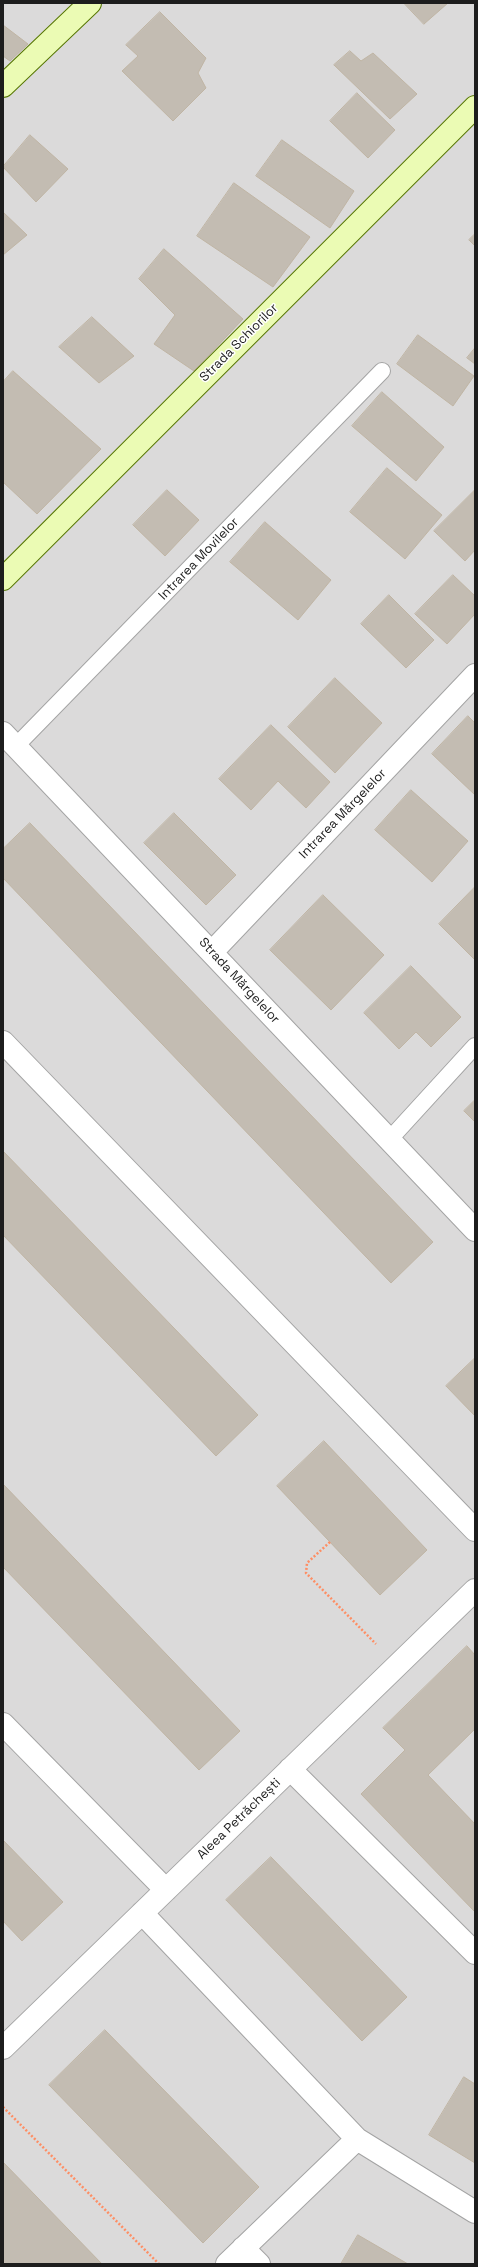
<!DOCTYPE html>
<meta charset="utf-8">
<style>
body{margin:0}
#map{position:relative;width:478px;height:2267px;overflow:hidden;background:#eeece2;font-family:"Space Grotesk",sans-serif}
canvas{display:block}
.frame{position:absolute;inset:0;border:4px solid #1d1d1d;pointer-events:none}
</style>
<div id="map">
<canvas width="478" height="2267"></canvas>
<div class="frame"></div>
</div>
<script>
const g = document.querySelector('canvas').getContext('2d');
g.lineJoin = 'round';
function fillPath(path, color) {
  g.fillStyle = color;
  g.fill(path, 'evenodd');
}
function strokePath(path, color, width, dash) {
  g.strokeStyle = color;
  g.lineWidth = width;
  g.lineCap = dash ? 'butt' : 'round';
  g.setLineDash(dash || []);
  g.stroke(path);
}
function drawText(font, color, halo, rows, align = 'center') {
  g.font = font + ' "Space Grotesk",sans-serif';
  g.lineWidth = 3;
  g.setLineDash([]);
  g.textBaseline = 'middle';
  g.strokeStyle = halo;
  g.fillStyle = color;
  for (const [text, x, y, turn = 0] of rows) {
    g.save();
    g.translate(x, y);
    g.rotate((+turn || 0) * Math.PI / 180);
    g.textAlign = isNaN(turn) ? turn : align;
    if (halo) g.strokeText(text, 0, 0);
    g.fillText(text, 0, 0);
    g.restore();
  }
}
fillPath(new Path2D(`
 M3 3H475V2264H3Z`), '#dbdada');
const building = new Path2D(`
 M404 3H448L424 24Z
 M160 12 206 58 198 73 206 88 173 121 122 71 138 56 126 45Z
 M3 25 28 44 10 61 3 56Z
 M350 51 361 61 373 53 417 94 390 119 334 65Z
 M357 93 395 130 368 158 330 121Z
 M30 135 68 169 36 202 3 167Z
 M282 140 354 191 330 228 256 176Z
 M234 183 310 237 273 287 197 236Z
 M3 212 27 235 3 255Z
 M475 234V246L469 240Z
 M164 249 243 319 194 371 154 344 175 315 139 279Z
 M92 317 134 356 99 383 59 347Z
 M418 335 474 376 453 406 397 364Z
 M475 348V364L467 358Z
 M13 371 101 449 37 514 3 482V382Z
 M382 392 444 447 416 481 352 426Z
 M387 468 442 515 405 559 350 512Z
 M167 490 199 520 165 556 133 525Z
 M474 491 475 550 465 561 434 531Z
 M265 522 331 580 298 620 230 562Z
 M453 575 475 596V614L447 644 415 614Z
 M389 595 434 640 406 668 361 624Z
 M335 678 382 723 335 773 288 727Z
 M468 716 475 723V795L432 754Z
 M271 725 330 782 306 808 278 781 251 810 219 779Z
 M411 790 468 841 432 882 375 830Z
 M174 813 236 875 206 905 144 843Z
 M30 823 433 1242 391 1283 3 878V849Z
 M475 887V960L439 924Z
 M323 895 384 955 331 1010 270 950Z
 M411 966 461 1017 431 1047 416 1032 399 1049 364 1013Z
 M475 1100V1122L464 1111Z
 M3 1151 258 1415 216 1456 3 1235Z
 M475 1358V1416L446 1386Z
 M324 1441 427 1550 380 1595 277 1486Z
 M3 1484 240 1731 199 1770 3 1567Z
 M467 1646 475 1655V1729L428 1775 475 1824V1912L361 1794 405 1750 383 1728Z
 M3 1840 63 1902 22 1941 3 1921Z
 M271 1857 407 1997 362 2041 226 1900Z
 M105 2030 259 2187 203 2243 49 2085Z
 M464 2077 475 2084V2163L429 2135Z
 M3 2162 102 2264H3Z
 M358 2235 408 2264H341Z`);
fillPath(building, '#c3bcb2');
strokePath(building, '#c0b5a4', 1);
const lane = new Path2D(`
 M15 747 382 371
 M389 1140 475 1046`);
const street = new Path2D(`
 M3 733 475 1230
 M212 952 475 675
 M3 1042 475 1530
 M3 1724 166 1890
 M290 1769 475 1953
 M142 1913 357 2139 475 2212
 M3 2048 475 1590
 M243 2248 259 2264
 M227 2264 357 2139`);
const secondary = new Path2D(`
 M3 86 90 3
 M3 579 475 107`);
strokePath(lane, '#a4a4a4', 18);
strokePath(street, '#a4a4a4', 24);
strokePath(secondary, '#567602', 24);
strokePath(new Path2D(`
 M330 1542 307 1563 306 1573 376 1644
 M3 2107 159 2264`), '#fe8e64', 2.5, [2, 2]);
strokePath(lane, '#fff', 16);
strokePath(street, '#fff', 22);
strokePath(secondary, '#ebfbb4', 22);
drawText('13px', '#1d1d1d', '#fff', [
 ["Strada Schiorilor",239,343,-45],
 ["Intrarea Movilelor",199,559,-46],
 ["Intrarea Mărgelelor",343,814,-46],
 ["Strada Mărgelelor",239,981,47],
 ["Aleea Petrăchești",239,1819,-44]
]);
</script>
